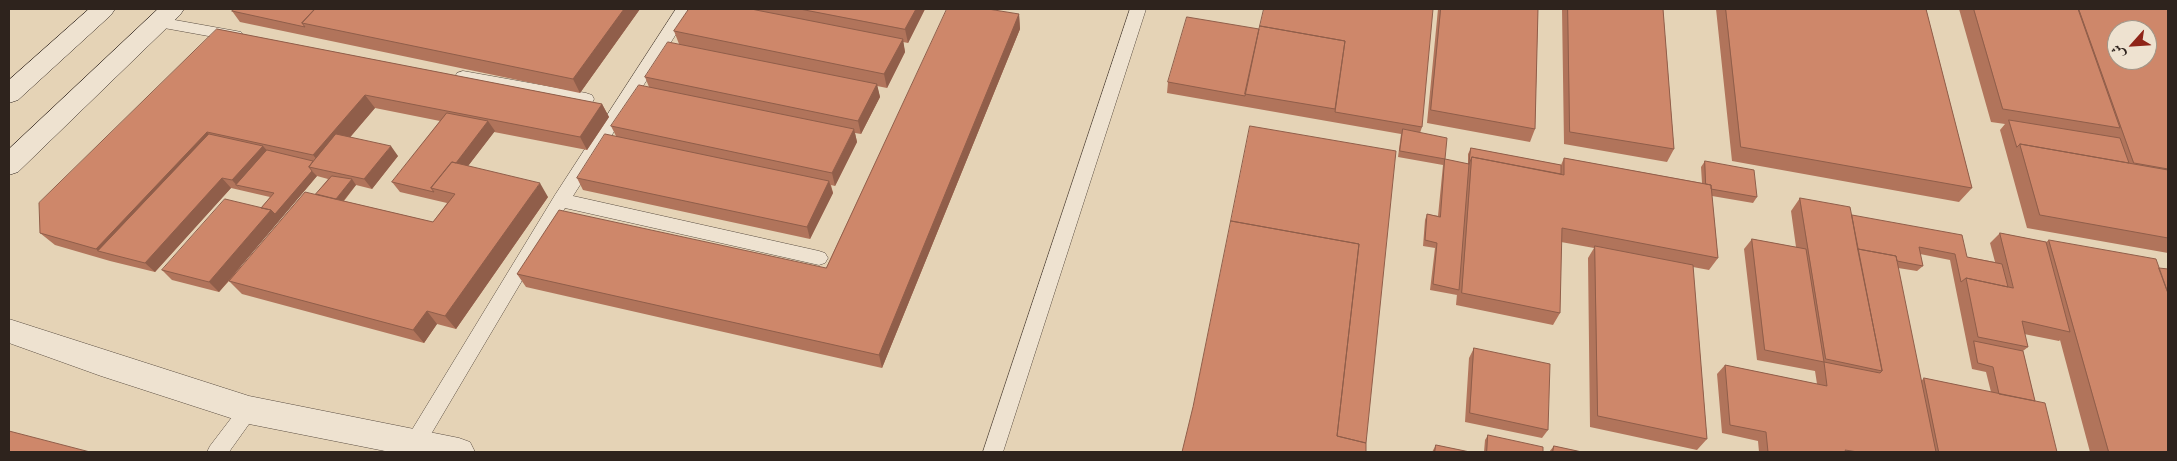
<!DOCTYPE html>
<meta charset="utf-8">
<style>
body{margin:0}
#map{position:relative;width:2177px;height:461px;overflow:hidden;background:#e5d3b6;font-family:Vollkorn,Amiri,serif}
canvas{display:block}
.frame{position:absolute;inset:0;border:10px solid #2e231d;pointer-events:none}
.north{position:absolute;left:2107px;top:20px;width:50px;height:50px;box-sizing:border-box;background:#eee2d0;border:1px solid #a19688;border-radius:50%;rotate:244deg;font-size:14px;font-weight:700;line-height:20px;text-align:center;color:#2e231d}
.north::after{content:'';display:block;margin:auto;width:18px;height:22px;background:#8f2418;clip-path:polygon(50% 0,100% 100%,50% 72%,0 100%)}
</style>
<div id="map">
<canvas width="2177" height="461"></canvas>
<div class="frame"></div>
<div class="north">ش</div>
</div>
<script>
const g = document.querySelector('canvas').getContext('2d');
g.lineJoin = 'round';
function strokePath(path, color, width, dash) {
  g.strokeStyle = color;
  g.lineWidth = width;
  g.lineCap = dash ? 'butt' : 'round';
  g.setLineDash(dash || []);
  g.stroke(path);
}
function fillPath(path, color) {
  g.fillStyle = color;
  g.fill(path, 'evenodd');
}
const lane = new Path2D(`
 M676 9H692L573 196 819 251 825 253 828 258 825 263 819 265 565 208 424 446 423 452H403L407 438 555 195Z
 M1130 9H1146L1003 452H983Z
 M158 17 236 31 241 32 244 36 241 40 236 41 153 26 150 22 153 18Z
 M463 71 586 93 592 95 594 99 592 103 586 105 457 81 455 77 457 73Z
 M249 401 256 404 259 410 229 452H207L210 446 242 404Z`);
const street = new Path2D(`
 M9 319 249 396 459 438 470 442 475 452H390L249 424 101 376 9 343Z`);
const secondary = new Path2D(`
 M89 9H115L111 15 18 100 9 103V80Z
 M158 9H184L180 15 18 172 9 175V149Z`);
strokePath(lane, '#5c4f43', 1);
strokePath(street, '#5c4f43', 1);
strokePath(secondary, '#2e231d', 1);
fillPath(lane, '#eee2d0');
fillPath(street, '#eee2d0');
fillPath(secondary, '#eee2d0');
fillPath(new Path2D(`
 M640 9 580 93 240 22 232 11Z
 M689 9H925L908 43 903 42 905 52 887 88 877 86 880 97 861 134 855 133 857 142 835 186 831 185 833 193 810 239 583 190 577 178 616 136 611 126 649 87 645 77 679 44 674 31Z
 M1438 9H1538L1535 129 1530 142 1427 123Z
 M1562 9H1663L1674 149 1667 162 1564 144Z
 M1716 9H1926L1972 188 1959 202 1732 161Z
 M1959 9H2168V253L2027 228 2000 130 2005 124 1991 122Z
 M1019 14 1020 29 882 368 526 287 517 274 826 268Z
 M217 29 602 104 609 117 587 150 494 132 468 166 548 197 456 329 437 324 424 343 242 294 229 281 219 292 172 280 162 270 261 208 270 197 231 188 155 272 110 261 55 245 40 233ZM375 108 440 121 392 182 400 192 447 203 433 222 344 201 356 185 372 189 398 156 350 137ZM317 176 328 179 316 194 235 273Z
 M1259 29 1422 127 1420 133 1445 159 1468 164V154L1471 148 1561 165 1564 158 1702 183 1701 167 1705 161 1757 197 1753 203 1712 196 1718 258 1709 270 1693 267 1707 439 1697 450 1590 427 1588 258 1594 248 1561 242 1560 313 1553 325 1456 305 1457 294V295L1430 290 1435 248 1423 246 1425 220 1427 214 1438 216 1443 165 1398 157 1401 134 1167 93 1168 82Z
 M1800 198 1852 215 1967 257 1995 262 1990 243 2000 233 2046 242 2049 240 2168 452H2090L2060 340 2059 341 2024 334 2028 347 2023 351 2035 401 2057 452H1759L1758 441 1722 433 1717 374 1725 365 1817 384 1815 371 1757 360 1744 249 1752 239 1796 247 1791 211ZM1920 254 1950 260 1972 369 1986 372 1991 392 1924 378 1921 381 1898 268 1917 271 1923 266Z
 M1474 348 1548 430 1542 438 1465 422 1469 358Z
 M1488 435 1543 452H1484L1485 440Z
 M1436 445 1470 452H1432Z
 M1554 446 1582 452H1549Z`), '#b1745b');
fillPath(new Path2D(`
 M624 9H640L580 93 573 79Z
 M916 9H925L908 43 905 29Z
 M1019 14 1020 29 882 368 879 355Z
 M903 39 905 52 887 88 884 74Z
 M877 84 880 97 861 134 858 121Z
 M365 95 375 108 324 168 313 155Z
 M602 104 609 117 587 150 580 137Z
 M488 121 495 131 448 192 436 189Z
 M854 129 857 142 835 186 832 173Z
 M207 132 218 144 98 251 96 249Z
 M263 146 272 156 236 185 241 190 232 180Z
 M391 146 398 156 372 189 364 179Z
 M312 171 317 176 219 292 209 282 271 210Z
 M222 178 231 188 155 272 145 263Z
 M352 179 356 185 336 210 332 204Z
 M829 181 833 193 810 239 807 227Z
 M540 183 548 197 456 329 445 316Z
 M427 311 437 324 424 343 413 330Z`), '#905e4a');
const building = new Path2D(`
 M235 9H315L302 23 305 27 232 11Z
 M315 9H624L573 79 302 23Z
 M689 9H751L903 39 884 74 674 31Z
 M800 9H916L905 29Z
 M947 9H988L1019 14 879 355 517 274 559 210 826 268Z
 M1264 9H1433L1422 127 1335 112 1345 41 1260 26Z
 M1441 9H1538L1535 129 1431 110Z
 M1568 9H1663L1674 149 1570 132Z
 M1726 9H1926L1972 188 1741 147Z
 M1974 9H2078L2120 128 2003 109Z
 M2079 9H2168V169L2134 163ZM2117 30H2147V60H2117Z
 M1187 17 1259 29 1245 96 1168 82Z
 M1260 26 1345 41 1335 109 1245 94Z
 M217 29 602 104 580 137 365 95 313 155 207 132 96 249 40 233 39 203Z
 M668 42 877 84 858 121 645 77Z
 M639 85 854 129 832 173 611 126Z
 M447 113 488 121 456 163 452 162 431 188 434 192 392 182Z
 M2009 120 2120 138 2129 163 2020 144 2017 147Z
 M1250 126 1396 151 1366 443 1337 436 1359 244 1231 221Z
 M1403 129 1447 138 1445 159 1400 151Z
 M209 134 263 146 232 180 222 178 145 263 98 251Z
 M336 134 391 146 364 179 309 167Z
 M605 134 829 181 807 227 577 178Z
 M2020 144 2168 170V238L2040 215Z
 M1471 148 1561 165V174L1472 157 1469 164Z
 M267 150 313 161 309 167 312 171 275 214 271 210 261 208 274 193 236 185Z
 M1472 157 1564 175V158L1711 185 1718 258 1562 228 1560 313 1462 293Z
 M1445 159 1469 164 1459 290 1433 284 1437 243 1425 240 1427 214 1440 217Z
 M1705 161 1754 170 1757 197 1711 189V185L1706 184Z
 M452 162 540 183 445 316 427 311 413 330 229 281 305 192 433 222 455 194 431 188Z
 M332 176 352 179 336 199 316 194Z
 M1800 198 1850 207 1882 371 1826 359Z
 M225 199 271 210 209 282 162 270Z
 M1852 215 1962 235 1967 257 2002 264 2008 287 1966 278 1961 282 1955 254 1919 247 1923 266 1897 261 1896 256 1858 249Z
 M1231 221 1359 244 1337 436 1366 443V452H1182L1193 407Z
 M2000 233 2046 242 2070 332 2022 321 2028 347 1978 337 1966 278 2013 288Z
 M1752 239 1806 249 1824 362 1765 350Z
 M2049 240 2156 259 2168 293V452H2109Z
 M1595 246 1693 265 1707 439 1598 416Z
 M1858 249 1896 256 1936 452H1858L1845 450 1846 452H1768L1766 432 1730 425 1725 365 1827 386 1824 362 1880 373 1882 371Z
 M2159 268 2168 269V293Z
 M1974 341 2023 351 2035 401 1999 394 1993 367 1978 363Z
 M1474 348 1550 364 1548 430 1470 413Z
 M1924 378 2045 403 2057 452H1939Z
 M9 431 90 452H9Z
 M1488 435 1543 447V452H1487Z
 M1436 445 1470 452H1435Z
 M1554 446 1582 452H1553Z`);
fillPath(building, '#ce876a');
strokePath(building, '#905e4a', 1);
</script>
